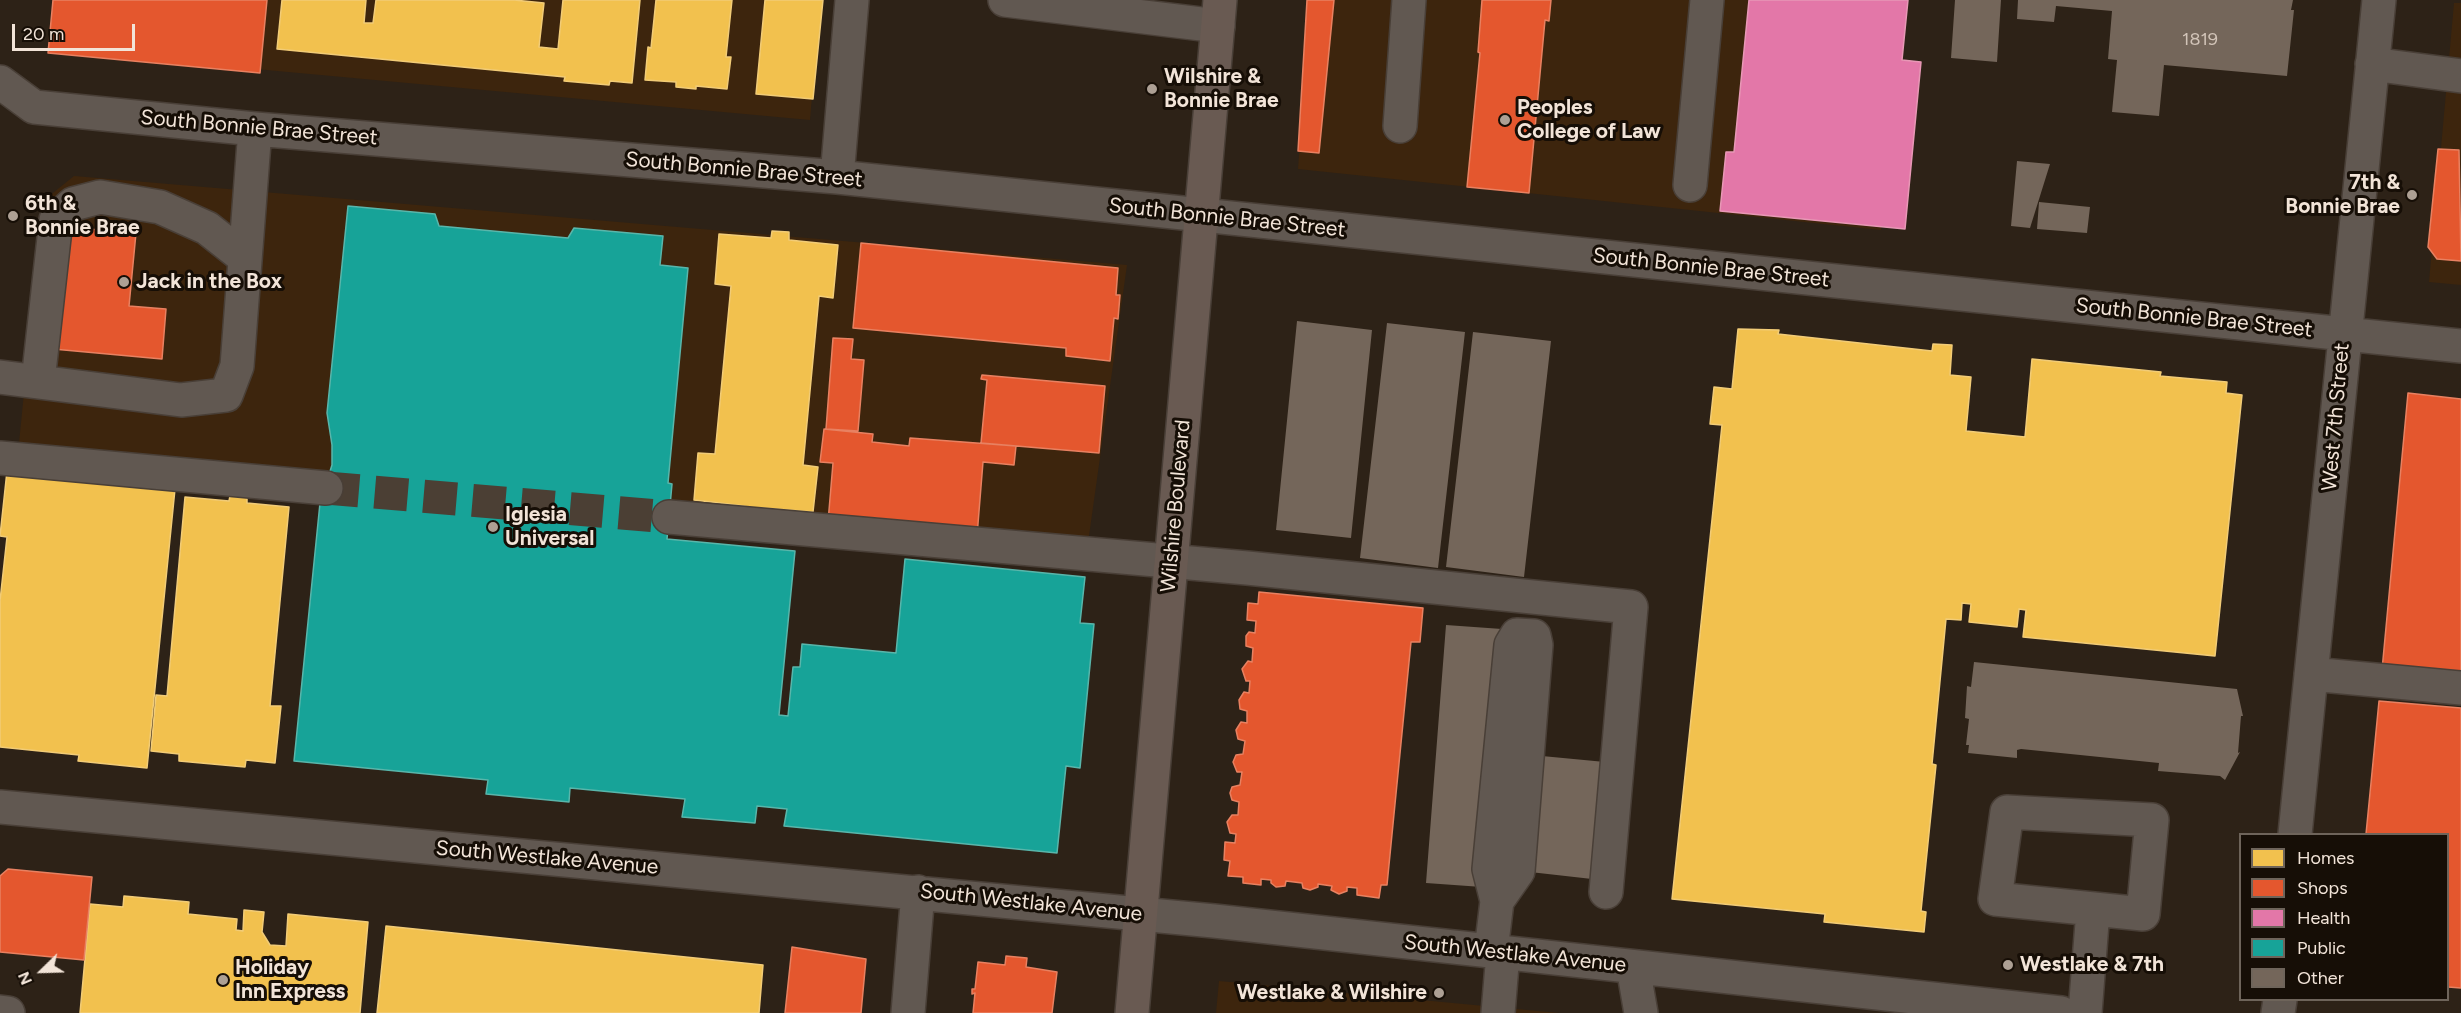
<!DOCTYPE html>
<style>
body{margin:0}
#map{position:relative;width:2461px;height:1013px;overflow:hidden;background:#2d2217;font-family:Figtree,sans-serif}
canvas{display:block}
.legend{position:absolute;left:2239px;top:833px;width:210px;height:168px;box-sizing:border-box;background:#160e06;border:2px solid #6e645a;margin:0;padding:8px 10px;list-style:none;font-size:18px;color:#f2e4d8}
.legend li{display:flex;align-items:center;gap:12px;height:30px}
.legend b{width:30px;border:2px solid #6e645a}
.north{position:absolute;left:12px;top:941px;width:60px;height:60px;-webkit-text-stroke:4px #160e06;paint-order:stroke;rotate:247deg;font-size:16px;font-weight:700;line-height:24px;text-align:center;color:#f2e4d8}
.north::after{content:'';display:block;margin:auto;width:21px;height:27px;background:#f2e4d8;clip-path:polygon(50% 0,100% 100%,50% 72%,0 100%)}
.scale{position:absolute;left:12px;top:24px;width:123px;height:27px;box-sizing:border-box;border:3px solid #f2e4d8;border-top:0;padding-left:8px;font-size:18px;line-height:21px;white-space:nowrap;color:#f2e4d8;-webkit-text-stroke:4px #160e06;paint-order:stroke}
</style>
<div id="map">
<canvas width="2461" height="1013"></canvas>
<ul class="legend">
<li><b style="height:16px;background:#f2c14e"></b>Homes</li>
<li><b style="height:16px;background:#e4572e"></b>Shops</li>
<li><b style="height:16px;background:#e377a8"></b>Health</li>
<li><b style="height:16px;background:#17a398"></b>Public</li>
<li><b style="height:16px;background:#74665a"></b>Other</li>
</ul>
<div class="north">N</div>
<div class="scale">20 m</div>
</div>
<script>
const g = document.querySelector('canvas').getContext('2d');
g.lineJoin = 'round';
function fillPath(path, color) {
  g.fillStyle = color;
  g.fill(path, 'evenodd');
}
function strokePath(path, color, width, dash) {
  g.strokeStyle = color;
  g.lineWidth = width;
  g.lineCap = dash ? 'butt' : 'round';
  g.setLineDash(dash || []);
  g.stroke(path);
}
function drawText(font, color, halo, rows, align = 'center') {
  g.font = font + ' Figtree,sans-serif';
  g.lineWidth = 6;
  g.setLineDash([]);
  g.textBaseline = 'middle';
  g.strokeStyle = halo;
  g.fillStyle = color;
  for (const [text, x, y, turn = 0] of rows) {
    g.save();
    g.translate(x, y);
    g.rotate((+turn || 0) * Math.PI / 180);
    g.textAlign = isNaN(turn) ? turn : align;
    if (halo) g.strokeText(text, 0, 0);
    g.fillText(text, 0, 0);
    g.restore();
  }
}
fillPath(new Path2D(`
 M54 0H820L810 120 49 50Z
 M1310 0H1907L1881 230 1298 169Z
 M2454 3H2461V285L2429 282Z
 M74 176 1127 265 1088 543 19 443 43 201Z
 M1219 981 1559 1013H1216Z`), '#3d250d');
const homes = new Path2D(`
 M282 0H366L364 23H373L376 0H514L544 3 539 47 558 49 563 0H640L632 83 610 81 609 85 564 81 565 77 277 49Z
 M656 0H732L726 57H731L727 89 696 86V89L676 87V82L645 80 648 47 651 48Z
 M765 0H823L813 99 756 94Z
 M772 231 789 232V240L838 245 833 298 819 296 803 465 818 467 813 512 763 508V514L745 512V506L694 500 698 453 715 454 731 286 715 284 719 234 771 238Z
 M1738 329 1779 330 1778 334 1932 351 1933 344 1952 345 1950 375 1971 377 1966 431 2025 437 2032 359 2161 372 2160 376 2227 382 2226 393 2242 395 2215 656 2023 637 2026 610 2019 609 2017 627 1969 622 1971 604 1962 603 1961 620 1946 619 1932 764 1936 765 1921 911 1926 912 1924 932 1824 922 1825 914 1672 899 1722 425 1710 424 1714 387 1732 389Z
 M7 471 175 489 147 768 78 761 79 755 0 747V601L7 537 0 536Z
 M230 496 247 497V503L289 507 270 706H281L275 763 246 760 245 767 179 761V754L151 751 156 695 167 696 185 497 229 501Z
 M124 896 189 902 188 914 237 919 236 930 243 931 244 910 264 912 262 932 270 945 286 946 288 914 368 922 360 1013H80L90 904 123 907Z
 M386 926 763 965 759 1013H377Z`);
fillPath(homes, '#f2c14e');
strokePath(homes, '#f2cc77', 1.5);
const shops = new Path2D(`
 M53 0H267L260 73 48 53Z
 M1307 0H1334L1319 153 1298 151Z
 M1482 0H1551L1549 21 1545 20 1529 193 1467 187 1480 53 1478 52Z
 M2438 149 2459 150 2461 261 2437 259 2428 247Z
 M65 227 136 233 129 306 166 309 162 359 53 349Z
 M861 243 1118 268 1116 295H1120L1118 319 1114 318 1110 361 1066 356V348L853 328Z
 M833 338 853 339 851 359 864 360 858 431 826 429Z
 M982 375 1105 386 1099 453 981 443 987 380 981 379Z
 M2408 393 2461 399V678L2382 670Z
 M824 429 873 434 872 442 909 446 910 438 1016 446 1014 465 983 462 977 536 923 528V523L873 518V526L828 522 833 463 820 462Z
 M1259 592 1423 608 1420 642H1411L1387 885H1381L1379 898 1357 895V888L1347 887V891L1339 894 1331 890 1332 886 1318 884V887L1310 890 1303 888 1302 883 1286 881 1285 886 1276 887 1271 883V880L1261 879V885L1243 883V877L1228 876 1230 861 1224 860 1225 842 1235 843 1236 834 1230 833 1227 822 1232 815H1238L1239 802 1232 800 1230 793 1232 787 1240 785 1242 772H1237L1233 762 1236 755 1243 754 1245 741 1238 739 1236 730 1241 722 1247 723V711L1240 709 1239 700 1244 692 1249 693 1250 681H1246L1242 669 1248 661 1252 662 1253 648 1246 646V636L1249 632 1255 633 1256 621 1247 620 1248 603 1258 604Z
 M2379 701 2461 708V988L2448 987V834H2366Z
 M8 869 92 877 84 960 0 952V876Z
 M792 947 866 959 861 1013H785Z
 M1006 956 1027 958 1026 967 1057 972 1052 1013H973L975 993 972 994V989H975L978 962 1005 965Z`);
fillPath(shops, '#e4572e');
strokePath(shops, '#e88161', 1.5);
const health = new Path2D(`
 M1749 0H1908L1902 60 1921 62 1905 229 1720 211 1726 152H1734Z`);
fillPath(health, '#e377a8');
strokePath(health, '#e898b6', 1.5);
const public = new Path2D(`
 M348 206 435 214 439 226 568 238 574 228 663 236 660 265 688 268 668 483 672 484 667 539 795 551 779 715 788 716 793 667H800L802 644 896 653 905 559 1085 577 1080 623 1094 624 1080 768 1066 766 1057 853 784 826 787 809 757 806 755 823 682 817 685 799 570 788 569 802 486 794 488 780 294 761 320 503 332 465V445L327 413Z`);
fillPath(public, '#17a398');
strokePath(public, '#59b6ab', 1.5);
fillPath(new Path2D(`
 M1955 0H2001L1997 62 1951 58Z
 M2018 0H2293L2291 10H2294L2287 76 2164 65 2159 116 2112 112 2117 60 2108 59 2112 11 2056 6 2054 22 2017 19Z
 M2017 161 2050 164 2030 228 2011 226Z
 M2039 202 2090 207 2087 233 2037 229Z
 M1297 321 1372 330 1351 538 1276 530Z
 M1387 323 1465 332 1438 568 1360 558Z
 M1473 332 1551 341 1524 577 1446 567Z
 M1446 625 1502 629 1482 887 1426 883Z
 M1974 662 2237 689 2243 716H2241L2238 753 2240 752 2225 780 2220 776 2158 771 2159 763 2021 749 2017 750V758L1968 753 1969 745H1966L1969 719 1965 718 1967 686 1971 687Z
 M1542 756 1605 762 1592 879 1530 872Z`), '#74665a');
strokePath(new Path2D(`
 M326 488 669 517`), '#4b3f34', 33, [33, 16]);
const minor = new Path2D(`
 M1005 0 1218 26
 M2372 64 2461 76
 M0 82 34 107 255 129 837 177 2461 346
 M1400 126 1409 0
 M837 177 852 0
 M1690 185 1707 0
 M0 377 181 400 226 395 237 366 255 129
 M38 381 56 220 73 204 100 197 160 207 207 228 245 258
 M0 458 326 488
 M669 517 1247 568 1631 607 1606 892
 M2311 674 2461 688
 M0 807 1214 921 2061 1013
 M2007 812 2152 820 2143 914 1995 899Z
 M2295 834 2379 0
 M1491 951 1497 901 1489 869 1511 645 1517 635 1534 636 1536 645 1518 871 1497 901
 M1633 967 1641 1013
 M0 1012 8 1013
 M908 1013 918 892
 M1498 1013 1503 953
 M2085 1013 2093 910
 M2278 1013 2280 1000`);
const major = new Path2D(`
 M1132 1013 1220 0`);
strokePath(minor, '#493f37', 36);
strokePath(major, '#493f37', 36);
strokePath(minor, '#615851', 33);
strokePath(major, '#695a52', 33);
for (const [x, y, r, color] of [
 [1152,89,6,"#ada094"],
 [1505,120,6,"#ada094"],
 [2412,195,6,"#ada094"],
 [13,216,6,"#ada094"],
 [124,282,6,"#ada094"],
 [493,527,6,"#ada094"],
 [2008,965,6,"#ada094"],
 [223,980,6,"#ada094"],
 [1439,993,6,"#ada094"]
]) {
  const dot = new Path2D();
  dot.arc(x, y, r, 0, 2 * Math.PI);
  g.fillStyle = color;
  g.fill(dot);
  strokePath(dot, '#160e06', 2);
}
drawText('18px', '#d2c4b8', null, [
 ["1819",2200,40]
]);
drawText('bold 21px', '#f2e4d8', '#160e06', [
 ["Wilshire &",1164,77],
 ["Bonnie Brae",1164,101],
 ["Peoples",1517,108],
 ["College of Law",1517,132],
 ["7th &",2400,183,"right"],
 ["Bonnie Brae",2400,207,"right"],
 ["6th &",25,204],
 ["Bonnie Brae",25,228],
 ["Jack in the Box",136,282],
 ["Iglesia",505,515],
 ["Universal",505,539],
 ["Westlake & 7th",2020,965],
 ["Holiday",235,968],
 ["Inn Express",235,992],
 ["Westlake & Wilshire",1427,993,"right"]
], 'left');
drawText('21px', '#f2e4d8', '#160e06', [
 ["South Bonnie Brae Street",259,128,5],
 ["South Bonnie Brae Street",744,170,5],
 ["South Bonnie Brae Street",1227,218,6],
 ["South Bonnie Brae Street",1711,268,6],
 ["South Bonnie Brae Street",2194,318,6],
 ["West 7th Street",2336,417,-85],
 ["Wilshire Boulevard",1176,506,-85],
 ["South Westlake Avenue",547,858,5],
 ["South Westlake Avenue",1031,903,6],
 ["South Westlake Avenue",1515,954,6]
]);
</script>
